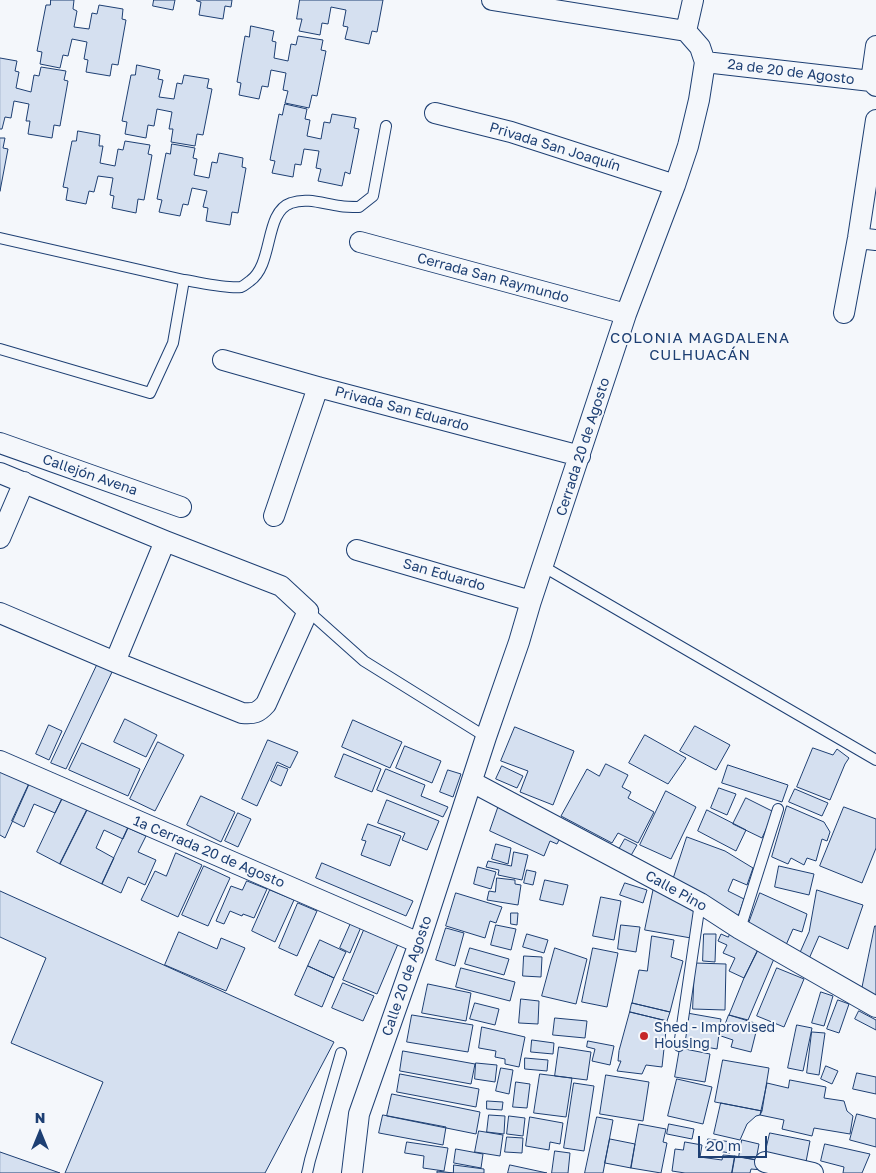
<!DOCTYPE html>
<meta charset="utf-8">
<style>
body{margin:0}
#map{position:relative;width:876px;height:1173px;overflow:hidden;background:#f4f7fb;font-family:"Golos Text",sans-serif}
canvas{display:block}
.north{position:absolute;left:15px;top:1108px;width:50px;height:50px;-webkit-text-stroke:4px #f4f7fb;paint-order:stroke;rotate:0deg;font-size:14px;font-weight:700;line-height:20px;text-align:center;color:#1d3f73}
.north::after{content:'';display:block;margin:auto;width:18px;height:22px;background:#1d3f73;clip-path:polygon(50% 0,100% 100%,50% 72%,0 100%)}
.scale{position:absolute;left:698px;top:1136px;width:69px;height:22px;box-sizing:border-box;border:2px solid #1d3f73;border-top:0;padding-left:6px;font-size:15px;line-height:18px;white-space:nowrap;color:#1d3f73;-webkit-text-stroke:4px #f4f7fb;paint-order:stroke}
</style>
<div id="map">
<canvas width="876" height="1173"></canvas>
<div class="north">N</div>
<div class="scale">20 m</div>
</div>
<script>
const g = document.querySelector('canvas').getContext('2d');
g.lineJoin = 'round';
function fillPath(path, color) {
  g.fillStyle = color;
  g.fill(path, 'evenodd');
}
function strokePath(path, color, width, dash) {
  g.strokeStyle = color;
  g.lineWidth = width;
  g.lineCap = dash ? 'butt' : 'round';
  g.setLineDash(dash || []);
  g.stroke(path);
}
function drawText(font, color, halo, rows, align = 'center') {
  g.font = font + ' "Golos Text",sans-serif';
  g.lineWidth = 4;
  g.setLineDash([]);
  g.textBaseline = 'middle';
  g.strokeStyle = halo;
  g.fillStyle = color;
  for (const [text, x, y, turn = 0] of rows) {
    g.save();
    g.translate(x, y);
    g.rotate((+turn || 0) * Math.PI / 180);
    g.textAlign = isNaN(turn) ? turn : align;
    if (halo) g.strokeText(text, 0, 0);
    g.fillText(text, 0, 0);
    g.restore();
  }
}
const building = new Path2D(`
 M51 0H74L73 9 77 11 74 27 89 29 92 13 97 14 99 5 123 9 122 19 126 20 118 65 112 64 110 76 86 72 88 60 84 59 87 42 72 39 68 56 63 55 60 68 40 64 42 52 37 51 46 5H50Z
 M154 0H175L173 10 153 6Z
 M197 0H232L231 7 225 6 223 19 199 15 201 2 197 1Z
 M300 0H383L377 32 372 31 369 44 345 39 348 27 343 26 346 10 331 7 328 24 322 23 320 35 299 31 302 19H297Z
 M251 26 274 31 272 41 276 42 274 58 288 61 291 44 296 45 298 36 323 40 321 50 326 51 317 96 312 95 309 108 285 103 288 91 283 90 286 73 271 70 268 87 262 86 259 99 239 95 241 83 237 82 245 36 249 37Z
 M0 58 17 61 15 71 19 72 16 88 31 92 34 75 39 76 41 67 66 71 64 80 68 81 60 126 54 125 52 138 28 134 30 121H26L29 104 14 101 11 118 5 117 2 129H0Z
 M137 65 160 70 158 79 163 80 159 97 174 99 177 83 182 84 184 75 209 79 207 88 212 89 203 135 197 134 195 146 171 142 173 129H169L172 112 157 109 154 126 148 125 146 138 125 134 127 122 122 121 131 75H135Z
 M285 104 307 109 305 119 310 120 307 136 321 139 324 122 330 123 332 114 356 118 354 128 359 129 350 174 345 172 342 186 318 181 321 169 316 168 319 151 304 149 301 165 295 164 293 177 272 173 275 161 270 160 279 114 282 115Z
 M78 131 100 135 99 146H103L100 163 115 166 118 149 123 150 125 141 150 145 148 154 152 155 144 200 138 199 136 213 112 208 114 196 110 195 113 178 98 176 94 192 89 191 86 204 66 200 68 188 63 187 72 141H76Z
 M0 138H5L3 148 8 149 0 191Z
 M172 144 195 148 193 158 197 159 194 175 209 178 212 162 217 163 219 153 243 158 242 167 246 168 238 213 232 212 230 225 206 221 208 208 203 207 207 191 192 188 188 205 183 204 180 216 159 212 162 200 157 199 166 153 170 154Z
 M98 663 113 670 66 769 51 763Z
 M125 719 157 735 146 757 114 742Z
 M353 720 402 742 390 768 342 747Z
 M49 725 62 731 49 760 36 754Z
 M695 726 730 745 716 770 680 751Z
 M515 727 574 751 553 805 520 792 528 771 501 761Z
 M645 735 686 758 668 784 629 763Z
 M268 740 298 752 290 768 277 762 257 806 242 799Z
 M158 742 184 755 155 811 130 799Z
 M82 743 140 769 128 796 69 770Z
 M405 746 441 761 432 783 396 768Z
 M813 748 833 755 837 749 849 758 845 764 830 800 797 787Z
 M344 754 381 769 372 792 335 777Z
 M606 764 628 775 622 787 631 792 628 798 654 812 638 843 618 833 612 843 561 816 587 769 599 776Z
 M278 765 288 769 281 786 271 781Z
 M728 765 788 785 782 802 722 783Z
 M502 766 523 776 517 788 496 779Z
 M0 768 30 782 5 838 0 835Z
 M386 769 425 785 421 796 448 807 443 817 377 790Z
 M448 770 461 774 453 797 440 792Z
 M30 782 63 797 55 813 34 804 24 827 12 821Z
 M719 788 736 794 727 815 711 808Z
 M795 789 828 803 822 816 789 802Z
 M666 791 696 807 671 859 640 845Z
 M201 796 235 812 221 842 187 825Z
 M63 797 88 808 60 864 37 852Z
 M746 798 774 812 762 838 733 824Z
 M387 800 439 821 427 850 402 840 405 833 378 823Z
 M499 805 560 838 557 844 550 841 544 856 490 831Z
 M787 806 824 822 830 832 827 841 822 839 816 861 807 858 804 865 791 858 788 864 772 857Z
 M844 807 876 819V848L862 883 820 866Z
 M88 808 128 828 123 839 104 830 96 848 114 858 102 884 60 864Z
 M707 810 746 830 736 851 698 831Z
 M238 813 251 819 238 847 225 841Z
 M368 824 401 836 390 866 361 855 366 841 362 840Z
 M128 828 146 836 138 852 156 860 145 885 128 877 121 893 102 884Z
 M687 837 725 851 753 868 747 885 733 879 728 891 744 899 738 917 673 880Z
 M625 839 637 845 629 859 617 853Z
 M496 844 511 848 508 864 492 859Z
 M514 852 528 855 522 880 498 875 499 870 486 867 488 861 511 866Z
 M176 853 202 865 178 917 141 900 155 871 166 876Z
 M322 863 413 901 406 916 316 878Z
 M204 866 230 878 208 926 182 915Z
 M779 866 814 874 809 895 775 887Z
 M478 867 496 872 491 889 474 884Z
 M527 870 536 872 533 885 524 883Z
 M497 878 515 880V884L521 885 518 905 487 900 489 891 495 892Z
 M545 880 568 885 563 905 540 900Z
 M247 881 267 889 254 918 243 914 242 916 230 911 224 924 216 921 231 886 242 890Z
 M625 883 647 890 643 903 620 895Z
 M654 887 696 909 691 938 645 930Z
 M270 890 294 900 275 942 252 931Z
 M817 890 863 905 848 949 819 936 808 961 798 957 809 932Z
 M0 891 334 1042 265 1173H65L103 1082 11 1043 46 958 0 937Z
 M456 893 502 907 496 923 490 921 485 938 446 926Z
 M760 893 807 914 802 932 793 929 786 945 749 923Z
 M601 897 621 901 614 940 593 936Z
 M298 903 317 911 297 956 279 948Z
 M511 913H518L517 925 511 924Z
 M351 923 361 927 350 953 340 948Z
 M496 925 516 929 511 950 491 945Z
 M621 925 640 927 636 952 618 949Z
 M875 926H876V1002L861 994Z
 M446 928 464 933 455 966 436 960Z
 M732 929 760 946 744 978 729 971 735 958 723 953 727 945 718 941 721 934 728 937Z
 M364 930 398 944 377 994 343 980Z
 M179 932 217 949 221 938 245 948 226 991 165 965Z
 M527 934 548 940 544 953 523 947Z
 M704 934H716L715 962 703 961Z
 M652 936 674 940 671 957 683 961 670 1012 632 1003 639 970 647 971Z
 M320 940 346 952 334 978 308 966Z
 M760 946 776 954 748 1020 729 1015 744 978Z
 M470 948 509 959 504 975 465 964Z
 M555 948 587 959 576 1004 542 996Z
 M593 948 618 953 607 1007 582 1002Z
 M524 956 542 957 541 977 523 976Z
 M695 963 726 964 725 1010 693 1009Z
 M308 966 334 978 322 1007 295 995Z
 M461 968 515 982 510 1001 456 987Z
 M777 968 804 979 784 1027 757 1016Z
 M343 983 374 996 363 1021 332 1008Z
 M428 984 471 993 466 1021 422 1013Z
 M821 992 833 996 824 1026 812 1023Z
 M521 999 539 1001 538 1024 519 1023Z
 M838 1000 849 1004 839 1033 827 1029Z
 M475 1003 499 1009 495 1025 470 1019Z
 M632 1003 670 1012 667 1021 630 1012Z
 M859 1011 876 1020V1030L855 1019Z
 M630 1012 667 1021 662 1067 646 1065 642 1074 617 1071 621 1061H618L619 1051Z
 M687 1013 721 1019 717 1049 683 1043Z
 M412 1015 473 1025 468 1052 407 1042Z
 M729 1015 758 1024 751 1052 731 1047 733 1040 721 1036Z
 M555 1018 587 1021 585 1038 553 1035Z
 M797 1025 812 1028 803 1071 788 1068Z
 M482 1027 525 1037 519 1067 505 1064V1059L495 1057 496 1051 479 1048Z
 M812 1032 825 1033 819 1075 807 1073Z
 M532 1040 554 1043 553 1054 531 1052Z
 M588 1041 614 1046 610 1065 592 1061 595 1049 587 1047Z
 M559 1047 591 1052 587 1080 555 1076Z
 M680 1048 710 1054 705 1082 675 1077Z
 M403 1051 475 1064 471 1084 400 1071Z
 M525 1058 548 1060 547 1071 525 1069Z
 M723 1060 769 1068 762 1111 715 1102Z
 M476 1063 497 1065 495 1082 475 1079Z
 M826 1066 838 1071 832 1084 821 1079Z
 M501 1068 513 1070 509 1094 496 1091Z
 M857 1073 876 1077V1094L853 1089Z
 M400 1074 479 1089 476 1107 397 1092Z
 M540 1074 572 1078 566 1117 534 1113Z
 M606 1075 649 1082 643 1121 600 1114Z
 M677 1079 712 1087 703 1124 668 1116Z
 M790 1080 826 1087 824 1098 844 1101 847 1111 853 1116 850 1134 814 1128 812 1136 782 1129 784 1120 760 1115 767 1083 788 1088Z
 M516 1082 530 1084 527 1108 513 1107Z
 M574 1083 594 1086 584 1151 564 1148Z
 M392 1094 480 1112 476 1134 387 1116Z
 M487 1101 503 1102 502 1110 487 1109Z
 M721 1103 762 1111 760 1115 756 1116 747 1124 740 1140 714 1134Z
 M857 1114 876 1119V1147L850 1140Z
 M383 1115 446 1127 443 1145 379 1133Z
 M489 1115 505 1116 504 1134 487 1132Z
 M509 1116 525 1118 523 1136 507 1134Z
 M530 1117 563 1123 560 1144 550 1142 549 1150 526 1146Z
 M597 1117 613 1120 603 1173H585Z
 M639 1124 666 1129 663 1142 667 1143 661 1173 631 1168Z
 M669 1124 694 1129 692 1139 667 1134Z
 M479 1131 503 1135 500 1156 475 1152Z
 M770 1133 810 1141 805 1167 764 1159Z
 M507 1137 523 1138 522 1153 505 1152Z
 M610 1139 635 1144 631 1168 605 1163Z
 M708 1139 732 1142 730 1153 706 1149Z
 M742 1140 759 1144 756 1160 739 1157Z
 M407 1142 448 1148 444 1171 423 1168 424 1156 405 1153Z
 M685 1142 702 1145 700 1157 722 1160 723 1155 735 1156 732 1173H685L672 1171 675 1149 683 1150Z
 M825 1144 870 1154 862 1173H843L844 1167 821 1161Z
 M456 1149 483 1154 481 1168 454 1163Z
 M555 1151 570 1153 568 1173H552Z
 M0 1152 60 1173H0Z
 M735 1156 763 1161 762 1170 751 1169 750 1173H732Z
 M454 1165 484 1169V1173H437V1171L453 1173Z
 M510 1165 547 1173H508Z`);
fillPath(building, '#d5e0f0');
strokePath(building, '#1d3f73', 1);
const lane = new Path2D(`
 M0 238 184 280
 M0 349 150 393 173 343 184 280C198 282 228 289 241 287 244 286 247 283 250 281 274 264 264 212 291 203 307 197 324 204 340 206 346 207 353 207 359 207L373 196 386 126
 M544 567 876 760
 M308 611 364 661 486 737
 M740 929 778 809
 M679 1046 700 903
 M307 1173 310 1160 341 1053`);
const street = new Path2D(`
 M492 0 686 31
 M705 62 871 81 876 86
 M871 81 876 46
 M435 113 511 132 675 185
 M858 238 876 240
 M360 242 626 314
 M844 313 858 238 876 120
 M223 360 318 387 580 456
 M0 443 181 507
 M0 473 165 541 281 586 308 611 266 704C258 713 254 714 242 713L115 662 0 613
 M274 516 318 387
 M0 538 24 482
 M357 550 531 601
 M115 662 165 541
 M0 761 419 943
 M472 782 700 903 740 929 876 1007
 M765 1162 813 1173
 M352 1173 359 1114 419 943 486 737 519 642 531 601 626 314 675 185 688 146 699 100 705 62 700 47 686 31 693 0`);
strokePath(lane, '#1d3f73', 12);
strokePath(street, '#1d3f73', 22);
strokePath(lane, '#f4f7fb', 10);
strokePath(street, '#f4f7fb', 20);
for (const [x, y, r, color] of [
 [644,1036,5,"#c62828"]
]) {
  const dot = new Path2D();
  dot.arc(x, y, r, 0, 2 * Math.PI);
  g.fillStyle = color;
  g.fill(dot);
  strokePath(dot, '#f4f7fb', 2);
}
drawText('14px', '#1d3f73', '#f4f7fb', [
 ["2ª de 20 de Agosto",791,72,7],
 ["Privada San Joaquín",555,147,17],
 ["Cerrada San Raymundo",493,278,15],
 ["Privada San Eduardo",402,409,15],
 ["Cerrada 20 de Agosto",583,447,-72],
 ["Callejón Avena",90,475,19],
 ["San Eduardo",444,575,16],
 ["1ª Cerrada 20 de Agosto",209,852,23],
 ["Calle Pino",676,891,29],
 ["Calle 20 de Agosto",407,976,-71]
]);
drawText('14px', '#1d3f73', '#f4f7fb', [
 ["Shed - Improvised",654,1028],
 ["Housing",654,1044]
], 'left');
g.letterSpacing = '1px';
drawText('15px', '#1d3f73', '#f4f7fb', [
 ["COLONIA MAGDALENA",700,338],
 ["CULHUACÁN",700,355]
]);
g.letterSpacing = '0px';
</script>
